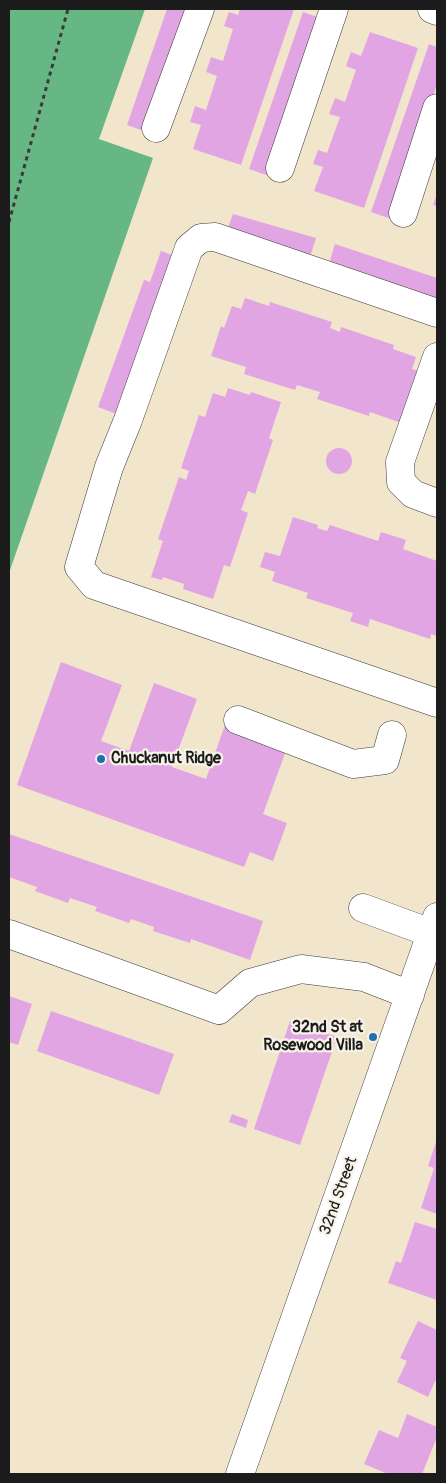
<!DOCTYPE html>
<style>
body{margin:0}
#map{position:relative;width:446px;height:1483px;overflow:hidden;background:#f1e5cc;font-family:Pangolin,sans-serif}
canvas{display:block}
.frame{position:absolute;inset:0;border:10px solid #1c1c1c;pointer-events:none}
</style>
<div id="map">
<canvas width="446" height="1483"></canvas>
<div class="frame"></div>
</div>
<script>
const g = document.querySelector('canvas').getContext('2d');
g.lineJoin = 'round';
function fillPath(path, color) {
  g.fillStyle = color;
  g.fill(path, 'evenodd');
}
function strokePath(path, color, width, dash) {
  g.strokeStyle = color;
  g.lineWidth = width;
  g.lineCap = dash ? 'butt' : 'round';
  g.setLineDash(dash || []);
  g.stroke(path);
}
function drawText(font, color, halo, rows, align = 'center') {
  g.font = font + ' Pangolin,sans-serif';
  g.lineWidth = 4.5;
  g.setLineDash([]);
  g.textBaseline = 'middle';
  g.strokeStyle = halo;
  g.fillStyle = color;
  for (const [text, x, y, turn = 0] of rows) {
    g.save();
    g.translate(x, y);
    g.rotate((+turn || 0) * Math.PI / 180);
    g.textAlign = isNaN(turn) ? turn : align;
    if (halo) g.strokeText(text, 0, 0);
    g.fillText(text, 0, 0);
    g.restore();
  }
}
fillPath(new Path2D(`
 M9 9H145L99 139 153 158 9 573Z`), '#66b784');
fillPath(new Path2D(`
 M167 9H189L147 132 127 125Z
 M240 9H294L241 165 193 149 201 125 190 122 195 106 206 110 217 76 206 72 211 57 223 61 233 29 224 26 229 12 238 15Z
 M303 12 323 19 269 176 249 169Z
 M370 32 418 48 364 208 314 191 323 167 313 164 318 150 327 153 340 117 329 114 335 98 345 102 356 70 346 66 351 52 361 56Z
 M429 44 437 47V84L391 219 371 212Z
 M437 194V206L433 205Z
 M233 214 316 238 309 260 226 233Z
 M335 244 437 278V303L328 267Z
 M161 251 180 258 122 416 98 407 144 280 150 282Z
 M245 298 269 306 270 302 332 322 330 328 340 332 341 327 394 345 393 349 416 357 412 369 421 372 407 425 370 412 369 416 317 399 320 392 297 385 295 390 244 374 246 367 211 356 221 326 224 328 232 306 241 309Z
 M228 388 250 395 251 392 281 402 269 438 273 440 255 494 248 491 241 510 248 513 230 567 224 565 213 599 183 589 184 584 163 577 162 580 151 577 163 541 158 539 179 477 186 480 189 471 181 468 199 415 205 417 213 393 225 397Z
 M326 461a13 13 0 1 1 26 0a13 13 0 1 1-26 0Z
 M293 517 318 525 317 528 327 531 330 525 378 541 381 532 406 540 403 549 437 561V636L431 634 430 639 370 619 368 627 350 621 353 613 306 598 308 593 272 581 275 572 260 567 265 552 280 556Z
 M61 662 122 685 101 741 129 751 154 683 197 699 172 767 206 779 226 722 288 745 263 814 287 823 273 861 250 852 244 867 17 785Z
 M9 834 263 921 250 960 191 939 190 943 153 931 154 927 131 919 129 923 95 911 97 907 70 898 68 903 35 891 37 887 9 877Z
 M9 996 32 1004 18 1045 9 1042Z
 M51 1011 174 1054 159 1095 37 1051Z
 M290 1021 337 1037 300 1145 254 1129Z
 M232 1114 248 1120 246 1128 229 1122Z
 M437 1139V1214L421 1208 434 1168 428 1166Z
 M415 1222 437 1229V1300L388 1283 396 1261 401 1263Z
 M418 1321 437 1330V1377L428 1397 397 1382 407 1361 400 1358Z
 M407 1414 437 1427V1437L422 1474H388L364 1464 379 1430 398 1438Z`), '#e2a5e4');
const minor = new Path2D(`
 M432 9 437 11
 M156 128 200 9
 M280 168 334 9
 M403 213 437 108
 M437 313 215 237 201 238 189 248 128 420 109 467 79 567 94 585 437 703
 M437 357 400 462 401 482 413 494 437 503
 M238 720 353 764 385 760 392 735
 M363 908 431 933
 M9 934 219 1010 250 983 301 969 364 977 410 995
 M240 1474 437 917`);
strokePath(minor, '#3c3a36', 29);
strokePath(new Path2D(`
 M9 222 68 9`), '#3c3a36', 3, [4, 4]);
strokePath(minor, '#fff', 28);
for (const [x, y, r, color] of [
 [101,759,5,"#1f6fb2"],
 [373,1037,5,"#1f6fb2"]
]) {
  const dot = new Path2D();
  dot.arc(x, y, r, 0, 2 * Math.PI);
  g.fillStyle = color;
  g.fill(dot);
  strokePath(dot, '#f7f3e8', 2);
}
drawText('bold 16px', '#1c1c1c', '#f7f3e8', [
 ["Chuckanut Ridge",111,759],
 ["32nd St at",363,1028,"right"],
 ["Rosewood Villa",363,1046,"right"]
], 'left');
drawText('16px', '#1c1c1c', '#f7f3e8', [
 ["32nd Street",339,1196,-70]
]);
</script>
